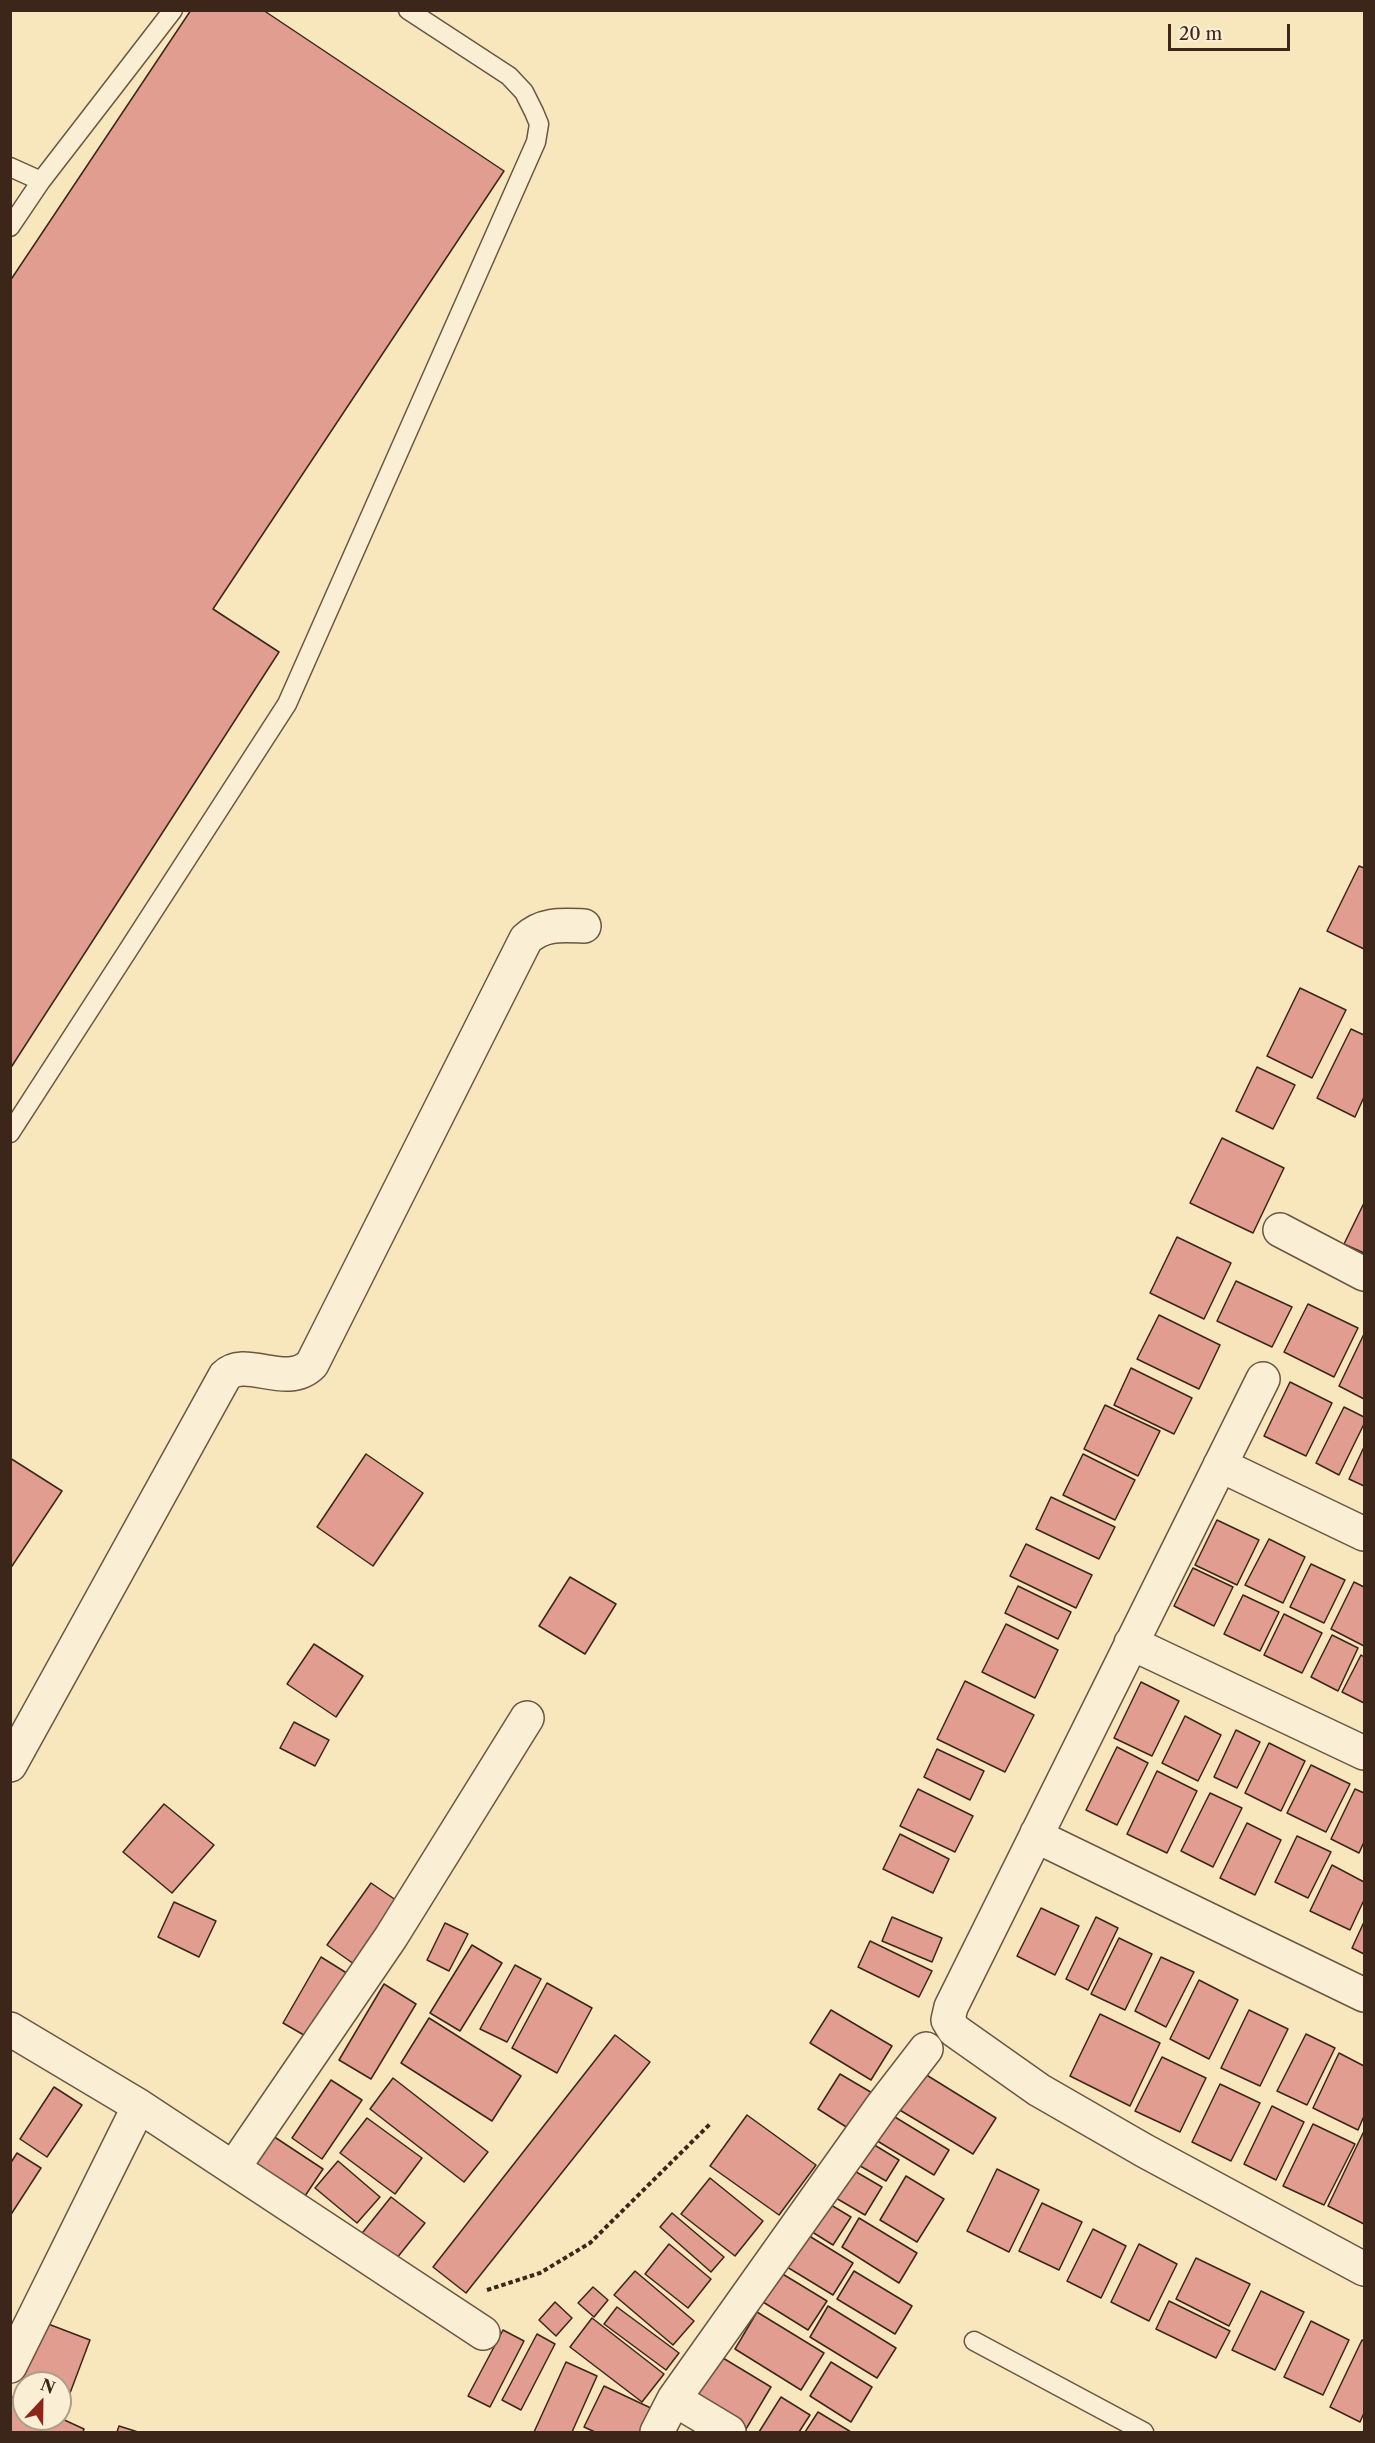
<!DOCTYPE html>
<style>
body{margin:0}
#map{position:relative;width:1375px;height:2443px;overflow:hidden;background:#f8e7bd;font-family:"Libre Caslon Text",serif}
canvas{display:block}
.frame{position:absolute;inset:0;border:12px solid #3b2619;pointer-events:none}
.north{position:absolute;left:12px;top:2371px;width:60px;height:60px;box-sizing:border-box;background:#faefd4;border:2px solid #ae9f89;border-radius:50%;rotate:22deg;font-size:16px;font-weight:700;line-height:24px;text-align:center;color:#3b2619}
.north::after{content:'';display:block;margin:auto;width:21px;height:27px;background:#8f2418;clip-path:polygon(50% 0,100% 100%,50% 72%,0 100%)}
.scale{position:absolute;left:1168px;top:24px;width:122px;height:27px;box-sizing:border-box;border:3px solid #3b2619;border-top:0;padding-left:8px;font-size:18px;line-height:21px;white-space:nowrap;color:#3b2619;-webkit-text-stroke:4px #faefd4;paint-order:stroke}
</style>
<div id="map">
<canvas width="1375" height="2443"></canvas>
<div class="frame"></div>
<div class="north">N</div>
<div class="scale">20 m</div>
</div>
<script>
const g = document.querySelector('canvas').getContext('2d');
g.lineJoin = 'round';
function fillPath(path, color) {
  g.fillStyle = color;
  g.fill(path, 'evenodd');
}
function strokePath(path, color, width, dash) {
  g.strokeStyle = color;
  g.lineWidth = width;
  g.lineCap = dash ? 'butt' : 'round';
  g.setLineDash(dash || []);
  g.stroke(path);
}
const building = new Path2D(`
 M191 10H263L504 171 213 609 279 652 10 1069V281Z
 M1359 866 1364 868V949L1327 931Z
 M1300 988 1346 1010 1312 1078 1267 1056Z
 M1351 1029 1364 1035V1097L1355 1117 1317 1098Z
 M1257 1067 1295 1085 1273 1129 1236 1111Z
 M1222 1138 1284 1168 1253 1233 1190 1203Z
 M1364 1203V1253L1344 1244Z
 M1177 1237 1231 1263 1204 1319 1150 1293Z
 M1236 1281 1292 1307 1272 1347 1217 1321Z
 M1308 1304 1358 1328 1334 1377 1284 1352Z
 M1159 1315 1220 1345 1199 1389 1137 1359Z
 M1364 1334V1399L1339 1386Z
 M1131 1368 1192 1398 1174 1434 1114 1405Z
 M1290 1382 1332 1403 1306 1456 1264 1436Z
 M1105 1405 1160 1431 1138 1476 1084 1449Z
 M1344 1407 1364 1417V1424L1339 1475 1316 1463Z
 M1364 1447V1486L1349 1479Z
 M366 1454 423 1493 373 1566 317 1527Z
 M1083 1454 1135 1480 1115 1520 1063 1495Z
 M10 1458 62 1491 10 1569Z
 M1051 1497 1115 1527 1099 1559 1036 1529Z
 M1217 1520 1259 1540 1237 1585 1195 1565Z
 M1269 1539 1305 1557 1283 1603 1245 1585Z
 M1026 1544 1092 1575 1076 1608 1010 1576Z
 M1311 1564 1345 1580 1324 1623 1290 1607Z
 M1193 1568 1233 1587 1214 1626 1174 1606Z
 M570 1577 616 1604 585 1654 539 1626Z
 M1354 1582 1364 1587V1646L1331 1629Z
 M1018 1586 1071 1612 1058 1639 1005 1613Z
 M1243 1595 1279 1612 1260 1651 1224 1634Z
 M1284 1614 1322 1633 1302 1673 1264 1655Z
 M1006 1624 1058 1650 1035 1698 982 1672Z
 M1332 1635 1358 1648 1338 1691 1311 1677Z
 M314 1644 363 1676 336 1717 287 1684Z
 M1361 1655 1364 1657V1703L1342 1692Z
 M965 1681 1034 1715 1005 1772 937 1739Z
 M1141 1682 1179 1701 1152 1756 1114 1738Z
 M1185 1716 1221 1735 1198 1781 1162 1763Z
 M294 1722 329 1740 315 1766 280 1748Z
 M1236 1730 1260 1742 1237 1788 1214 1777Z
 M1269 1743 1305 1761 1281 1811 1245 1793Z
 M1117 1747 1148 1763 1117 1825 1086 1810Z
 M937 1749 984 1771 970 1800 924 1777Z
 M1311 1765 1350 1784 1326 1832 1287 1813Z
 M1157 1771 1197 1791 1167 1853 1127 1834Z
 M918 1789 973 1816 955 1852 900 1826Z
 M1355 1789 1364 1793V1842L1359 1853 1331 1839Z
 M1210 1793 1242 1808 1213 1867 1181 1851Z
 M164 1804 214 1845 172 1893 123 1852Z
 M1247 1823 1281 1840 1255 1895 1220 1878Z
 M900 1834 949 1859 933 1893 883 1869Z
 M1297 1836 1331 1852 1308 1898 1275 1882Z
 M1332 1865 1364 1882V1900L1350 1930 1310 1911Z
 M371 1883 406 1907 361 1969 327 1945Z
 M174 1902 216 1921 199 1957 158 1937Z
 M1041 1908 1079 1926 1055 1975 1017 1956Z
 M892 1917 942 1938 932 1962 882 1941Z
 M1096 1917 1118 1928 1088 1990 1066 1979Z
 M1364 1922V1954L1352 1948Z
 M445 1923 468 1934 449 1971 427 1960Z
 M1119 1938 1152 1954 1125 2010 1091 1994Z
 M870 1941 932 1971 919 1997 858 1967Z
 M472 1945 502 1963 460 2031 430 2013Z
 M321 1957 353 1977 316 2042 283 2023Z
 M1161 1957 1194 1972 1166 2027 1135 2011Z
 M515 1965 541 1979 507 2042 480 2029Z
 M1199 1980 1238 2000 1209 2059 1170 2039Z
 M547 1983 592 2008 557 2073 512 2048Z
 M384 1984 416 2004 371 2079 339 2060Z
 M831 2010 892 2046 871 2080 810 2043Z
 M1249 2010 1288 2029 1260 2086 1221 2068Z
 M1100 2014 1160 2043 1130 2106 1070 2076Z
 M429 2018 521 2076 492 2121 401 2063Z
 M1306 2034 1335 2048 1307 2105 1277 2091Z
 M615 2035 650 2062 466 2293 433 2267Z
 M1339 2053 1364 2066V2116L1358 2130 1313 2108Z
 M1162 2057 1206 2078 1180 2132 1135 2111Z
 M920 2071 996 2118 973 2154 898 2109Z
 M840 2074 874 2094 851 2130 818 2109Z
 M393 2078 488 2152 464 2182 370 2109Z
 M331 2080 362 2100 322 2159 292 2138Z
 M1220 2084 1260 2103 1231 2161 1192 2142Z
 M54 2087 82 2105 47 2157 20 2139Z
 M1272 2106 1304 2122 1276 2180 1244 2164Z
 M885 2111 949 2150 934 2175 869 2136Z
 M747 2115 816 2165 779 2215 710 2166Z
 M367 2118 422 2158 395 2194 340 2153Z
 M1313 2124 1355 2144 1324 2205 1283 2186Z
 M1364 2131V2224L1328 2206Z
 M270 2134 323 2169 305 2196 252 2161Z
 M863 2138 899 2160 886 2181 850 2160Z
 M17 2153 41 2168 10 2216V2164Z
 M338 2161 380 2197 357 2223 315 2188Z
 M846 2166 882 2187 865 2215 829 2194Z
 M997 2169 1039 2190 1009 2252 967 2231Z
 M906 2176 944 2199 917 2242 880 2220Z
 M710 2178 763 2221 735 2256 681 2214Z
 M391 2197 425 2223 388 2269 355 2242Z
 M826 2202 851 2217 833 2245 809 2230Z
 M1042 2203 1082 2222 1059 2270 1019 2251Z
 M672 2213 724 2257 711 2272 660 2227Z
 M859 2218 917 2253 899 2283 842 2247Z
 M1093 2229 1126 2246 1101 2298 1067 2281Z
 M806 2234 853 2263 833 2295 787 2267Z
 M669 2244 711 2279 688 2308 645 2274Z
 M1139 2244 1177 2264 1149 2321 1111 2302Z
 M1196 2258 1250 2284 1229 2326 1176 2299Z
 M635 2271 694 2321 673 2345 614 2295Z
 M854 2271 912 2306 895 2334 837 2299Z
 M781 2273 827 2301 808 2330 763 2302Z
 M593 2287 608 2300 594 2317 578 2303Z
 M1261 2291 1304 2312 1275 2370 1232 2350Z
 M1169 2301 1230 2331 1216 2358 1156 2329Z
 M555 2302 572 2318 556 2336 539 2320Z
 M828 2306 896 2348 877 2378 810 2337Z
 M617 2307 679 2353 666 2370 604 2324Z
 M757 2312 824 2353 801 2390 735 2349Z
 M592 2318 664 2374 642 2402 570 2347Z
 M1311 2321 1349 2340 1323 2395 1284 2377Z
 M43 2322 90 2340 67 2401 60 2399V2383L20 2384Z
 M503 2330 524 2341 490 2407 468 2396Z
 M537 2334 555 2344 521 2410 502 2400Z
 M1362 2340 1364 2341V2413L1360 2422 1330 2407Z
 M718 2355 771 2387 746 2429 693 2397Z
 M566 2362 597 2376 572 2432H534Z
 M831 2362 872 2387 851 2422 810 2396Z
 M604 2386 655 2410 645 2432H595L584 2427Z
 M10 2396 24 2402V2419L60 2418 84 2429 83 2432H10Z
 M781 2397 810 2415 799 2432H759Z
 M818 2412 851 2432H805Z
 M119 2426 138 2432H117Z`);
fillPath(building, '#e19d8f');
strokePath(building, '#3b2619', 1.5);
const service = new Path2D(`
 M10 167 41 181
 M10 227 41 181 173 10
 M10 1133 287 704 536 142 539 124 534 112 524 92 509 76 408 10
 M974 2341 1144 2432`);
const minor = new Path2D(`
 M1280 1230 1364 1274
 M1263 1379 951 2007 948 2020 954 2030 1039 2090 1145 2151 1364 2269
 M1220 1465 1364 1534
 M1131 1643 1364 1753
 M10 1765 225 1376C245 1355 287 1390 312 1364L526 939C543 923 562 925 584 926
 M1037 1833 1036 1836 1364 1995
 M10 2029 139 2106 483 2333
 M234 2167 391 1937 527 1718
 M10 2366 139 2106
 M657 2432 674 2399
 M729 2432 674 2399 882 2106 926 2049`);
strokePath(service, '#6a5642', 21);
strokePath(minor, '#6a5642', 36);
strokePath(new Path2D(`
 M487 2290 540 2273 590 2243 711 2123`), '#3b2619', 4, [4.5, 3]);
strokePath(service, '#faefd4', 18);
strokePath(minor, '#faefd4', 33);
</script>
